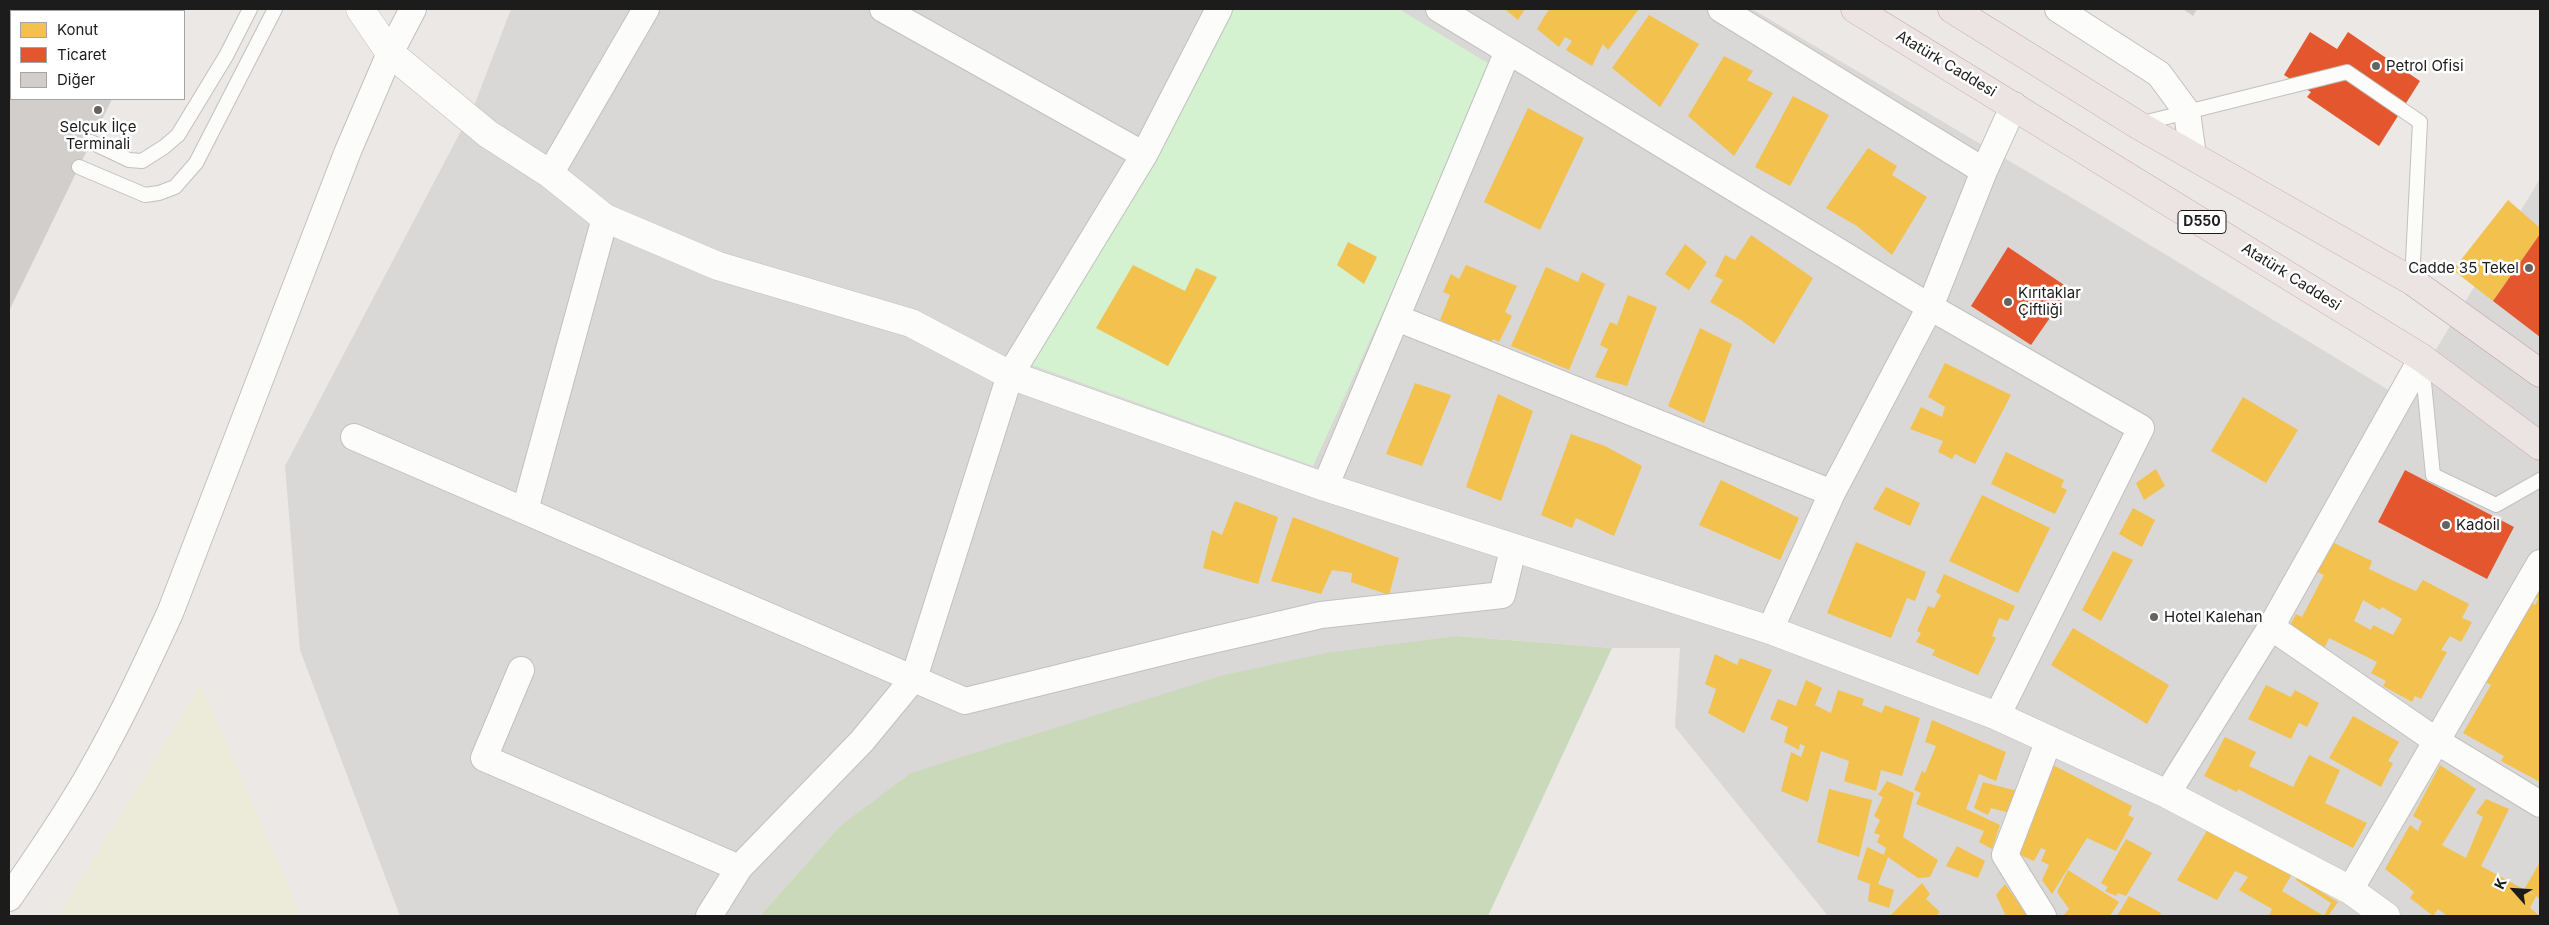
<!DOCTYPE html>
<meta charset="utf-8">
<style>
body{margin:0}
#map{position:relative;width:2549px;height:925px;overflow:hidden;background:#ebe8e5;font-family:Inter,sans-serif}
canvas{display:block}
.frame{position:absolute;inset:0;border:10px solid #1c1c1c;pointer-events:none}
.legend{position:absolute;left:10px;top:10px;width:175px;height:90px;box-sizing:border-box;background:#fff;border:1px solid #a4a4a4;margin:0;padding:6px 9px;list-style:none;font-size:15px;color:#1c1c1c}
.legend li{display:flex;align-items:center;gap:10px;height:25px}
.legend b{width:25px;border:1px solid #a4a4a4}
.north{position:absolute;left:2489px;top:865px;width:50px;height:50px;-webkit-text-stroke:4px #fff;paint-order:stroke;rotate:296deg;font-size:14px;font-weight:700;line-height:20px;text-align:center;color:#1c1c1c}
.north::after{content:'';display:block;margin:auto;width:18px;height:22px;background:#1c1c1c;clip-path:polygon(50% 0,100% 100%,50% 72%,0 100%)}
</style>
<div id="map">
<canvas width="2549" height="925"></canvas>
<div class="frame"></div>
<ul class="legend">
<li><b style="height:14px;background:#f2c14e"></b>Konut</li>
<li><b style="height:14px;background:#e4572e"></b>Ticaret</li>
<li><b style="height:14px;background:#d2cecc"></b>Diğer</li>
</ul>
<div class="north">K</div>
</div>
<script>
const g = document.querySelector('canvas').getContext('2d');
g.lineJoin = 'round';
function fillPath(path, color) {
  g.fillStyle = color;
  g.fill(path, 'evenodd');
}
function strokePath(path, color, width, dash) {
  g.strokeStyle = color;
  g.lineWidth = width;
  g.lineCap = dash ? 'butt' : 'round';
  g.setLineDash(dash || []);
  g.stroke(path);
}
function drawText(font, color, halo, rows, align = 'center') {
  g.font = font + ' Inter,sans-serif';
  g.lineWidth = 5;
  g.setLineDash([]);
  g.textBaseline = 'middle';
  g.strokeStyle = halo;
  g.fillStyle = color;
  for (const [text, x, y, turn = 0] of rows) {
    g.save();
    g.translate(x, y);
    g.rotate((+turn || 0) * Math.PI / 180);
    g.textAlign = isNaN(turn) ? turn : align;
    if (halo) g.strokeText(text, 0, 0);
    g.fillText(text, 0, 0);
    g.restore();
  }
}
fillPath(new Path2D(`
 M511 9H1752L2094 211 2405 400 2540 179V916H1828L1675 727 1680 648H1612L1457 636 839 827 760 916H400L300 650 285 466 474 106Z`), '#dad8d6');
fillPath(new Path2D(`
 M201 685 301 916H58Z`), '#ecead8');
fillPath(new Path2D(`
 M1457 636 1612 648 1488 916H760L839 827 911 773 1224 675 1326 653Z`), '#c9d9ba');
fillPath(new Path2D(`
 M1232 9H1399L1494 67 1313 466 1032 365Z`), '#d4f1d0');
fillPath(new Path2D(`
 M1505 9H1525L1518 20Z
 M1549 9H1639L1608 50 1603 44 1592 66 1566 50 1572 41 1565 37 1559 47 1537 29Z
 M1649 15 1699 44 1660 107 1612 68Z
 M1724 56 1753 71 1747 80 1773 93 1734 156 1688 116Z
 M1793 96 1829 115 1790 186 1755 167Z
 M1528 108 1584 138 1540 230 1484 202Z
 M1868 148 1897 166 1892 175 1927 197 1892 255 1857 226 1826 208Z
 M2508 200 2540 228V234L2493 301 2453 270Z
 M1751 235 1813 278 1774 344 1741 320 1710 302 1723 280 1715 276 1725 255 1735 260Z
 M1348 242 1377 257 1364 284 1337 265Z
 M1685 244 1707 262 1689 290 1665 274Z
 M1133 265 1185 291 1196 268 1217 277 1168 366 1096 328Z
 M1466 265 1517 286 1505 312 1512 316 1499 342 1493 339 1490 346 1440 320 1450 295 1443 292 1451 274 1459 279Z
 M1546 267 1578 282 1582 272 1605 284 1569 370 1511 346Z
 M1628 295 1657 307 1627 386 1595 377 1608 349 1600 345 1610 322 1617 325Z
 M1700 328 1732 344 1704 423 1668 406Z
 M1945 363 2011 395 1975 464 1955 454 1952 459 1938 452 1943 441 1910 429 1921 407 1942 417 1945 407 1928 397Z
 M1415 383 1451 395 1422 466 1386 454Z
 M1498 394 1533 411 1501 501 1466 487Z
 M2243 397 2298 430 2266 483 2211 451Z
 M1571 434 1605 446 1642 466 1614 536 1576 518 1572 528 1541 515Z
 M2006 452 2064 480 2061 487 2067 490 2055 514 1991 484Z
 M2156 469 2165 486 2144 500 2136 483Z
 M1721 480 1799 518 1780 560 1699 525Z
 M1886 487 1920 503 1910 526 1873 509Z
 M1982 495 2050 528 2018 593 1949 561Z
 M1235 501 1278 517 1258 584 1203 568 1212 530 1222 535Z
 M2133 508 2155 520 2142 547 2119 534Z
 M1293 517 1399 558 1389 595 1351 582 1352 573 1332 570 1321 594 1271 581Z
 M1856 542 1926 572 1915 601 1907 598 1891 638 1827 613Z
 M2334 543 2372 561 2369 569 2396 582 2416 591 2423 580 2469 604 2462 618 2472 622 2461 642 2450 636 2441 650 2447 652 2421 699 2415 696 2412 702 2383 686 2386 681 2371 673 2377 662 2329 638 2325 647 2289 627 2296 614 2302 617 2324 575 2317 572ZM2363 600 2380 610 2382 607 2402 619 2393 635 2373 625 2371 630 2354 621Z
 M2113 551 2133 560 2101 621 2082 610Z
 M1944 574 2015 606 2008 621 1999 618 1992 636 1996 638 1978 675 1932 655 1935 650 1916 642 1921 633 1917 631 1928 606 1934 608 1941 595 1936 592Z
 M2540 580V782L2501 761 2504 756 2463 733 2491 685 2485 682 2529 601 2535 605 2538 599 2533 595Z
 M2073 628 2169 685 2147 724 2051 665Z
 M1715 654 1737 665 1740 658 1772 670 1744 733 1708 713 1716 689 1705 684Z
 M1806 680 1822 688 1815 705 1831 713 1838 690 1864 699 1862 705 1882 713 1885 705 1920 718 1902 776 1881 770 1876 791 1844 781 1849 761 1821 751 1808 802 1781 791 1791 752 1801 757 1805 746 1800 744 1799 750 1784 742 1788 727 1770 719 1778 699 1796 706Z
 M2266 685 2291 697 2295 690 2319 703 2307 727 2299 723 2291 739 2248 719Z
 M2353 716 2399 742 2388 761 2393 763 2381 787 2329 758Z
 M1932 720 2006 752 1996 781 1979 774 1966 809 2000 825 1992 849 1979 842 1984 831 1916 804 1921 793 1914 790 1922 771 1925 773 1936 746 1925 742Z
 M2225 737 2256 752 2249 766 2293 787 2309 755 2340 770 2325 803 2367 823 2353 848 2238 789 2237 792 2204 776Z
 M2053 765 2132 806 2128 815 2134 818 2116 851 2087 838 2052 894 2042 880 2049 865 2041 861 2046 850 2041 848 2034 861 2015 853Z
 M2440 765 2476 789 2442 845 2466 858 2483 817 2476 813 2486 799 2509 809 2481 866 2536 896 2525 888 2540 862V899L2536 896 2530 908 2540 916H2445L2446 915 2438 909 2433 916 2410 898 2414 892 2406 885 2385 869 2410 825 2418 831 2422 821 2413 816Z
 M1887 781 1914 793 1903 837 1938 860 1930 877 1918 878 1888 857 1878 884 1894 890 1889 908 1868 901 1870 884 1857 879 1867 847 1884 855 1886 848 1877 842 1880 835 1874 833 1880 820 1874 816 1883 797 1878 795Z
 M1983 782 2017 791 2010 813 1991 808 1988 815 1974 808Z
 M1829 789 1872 800 1859 857 1817 842Z
 M2208 829 2292 874 2282 891 2324 916 2331 903 2296 880 2297 877 2338 902 2328 916H2269L2272 909 2239 890 2248 877 2235 871 2217 900 2177 880Z
 M2126 839 2152 853 2126 896 2118 893 2116 896 2105 891 2108 887 2101 883Z
 M1957 846 1985 861 1978 878 1946 866Z
 M2068 870 2119 902 2110 916H2063L2069 909 2057 892Z
 M1922 883 1930 894 1926 899 1940 912 1937 915 1939 916H1890Z
 M2005 884 2028 916H2006L1996 895Z
 M2129 896 2161 913 2159 916H2117Z`), '#f2c14e');
fillPath(new Path2D(`
 M2310 32 2337 49 2348 32 2420 81 2379 146 2307 97 2311 92 2284 75Z
 M2540 234V337L2493 301Z
 M2008 247 2070 289 2031 345 1971 306Z
 M2405 470 2514 527 2487 579 2378 522Z`), '#e4572e');
fillPath(new Path2D(`
 M9 9H156L155 11H11V99H112L9 311Z
 M2183 9H2197L2193 16Z`), '#d2cecc');
const service = new Path2D(`
 M2139 124 2347 72 2420 122 2412 281
 M91 142 129 160 142 161 164 147 178 135 226 56 250 9
 M79 167 145 195 159 193 175 187 196 163 275 9
 M2422 362 2433 475 2496 505 2540 480`);
const minor = new Path2D(`
 M883 9 1144 155
 M1439 9 1930 307 2141 428 1997 716
 M1721 9 1984 171
 M2058 9 2159 74 2187 112 2193 156
 M550 174 646 9
 M1397 318 1832 493
 M354 437 965 701 1187 646 1321 615 1502 595 1513 549
 M1325 487 1508 51
 M525 510 605 218
 M2271 627 2438 742 2540 804
 M1770 630 1832 493 1930 307 1984 171 2014 105
 M521 670 484 758 739 868
 M2167 794 2271 627 2422 358
 M2350 890 2540 563
 M9 898C37 857 66 816 90 773 120 721 145 667 170 613L348 151 390 53 413 9
 M709 916 739 868 862 741 914 678 1010 375 1144 155 1219 9
 M2043 916 2005 855 2049 740`);
const tertiary = new Path2D(`
 M360 9 390 53 488 134 550 174 605 218 718 266 911 323 1010 375 1325 487 1770 630 1997 716 2167 794 2350 890 2386 916`);
const trunk = new Path2D(`
 M1855 9 2422 358 2540 446
 M1952 9 2138 125 2412 281 2540 373`);
strokePath(service, '#c2c0bf', 16);
strokePath(minor, '#c2c0bf', 28);
strokePath(tertiary, '#c2c0bf', 29);
strokePath(trunk, '#c09dab', 29);
strokePath(service, '#fcfcfb', 14);
strokePath(minor, '#fcfcfb', 26);
strokePath(tertiary, '#fcfcfb', 28);
strokePath(trunk, '#ece4e2', 28);
for (const [x, y, r, color] of [
 [2376,66,5,"#646362"],
 [98,110,5,"#646362"],
 [2529,268,5,"#646362"],
 [2008,302,5,"#646362"],
 [2446,525,5,"#646362"],
 [2154,617,5,"#646362"]
]) {
  const dot = new Path2D();
  dot.arc(x, y, r, 0, 2 * Math.PI);
  g.fillStyle = color;
  g.fill(dot);
  strokePath(dot, '#fff', 2);
}
for (const [x, y, w] of [
 [2202,222,48]
]) {
  const box = new Path2D();
  box.roundRect(x - w / 2, y - 11.5, w, 23, 4);
  g.fillStyle = '#fff';
  g.fill(box);
  strokePath(box, '#1c1c1c', 1);
}
drawText('bold 14px', '#1c1c1c', null, [
 ["D550",2202,222]
]);
drawText('15px', '#1c1c1c', '#fff', [
 ["Atatürk Caddesi",1946,64,31],
 ["Atatürk Caddesi",2291,277,32]
]);
drawText('15px', '#1c1c1c', '#fff', [
 ["Petrol Ofisi",2386,66],
 ["Selçuk İlçe",98,127,"center"],
 ["Terminali",98,144,"center"],
 ["Cadde 35 Tekel",2519,268,"right"],
 ["Kırıtaklar",2018,293],
 ["Çiftliği",2018,310],
 ["Kadoil",2456,525],
 ["Hotel Kalehan",2164,617]
], 'left');
</script>
